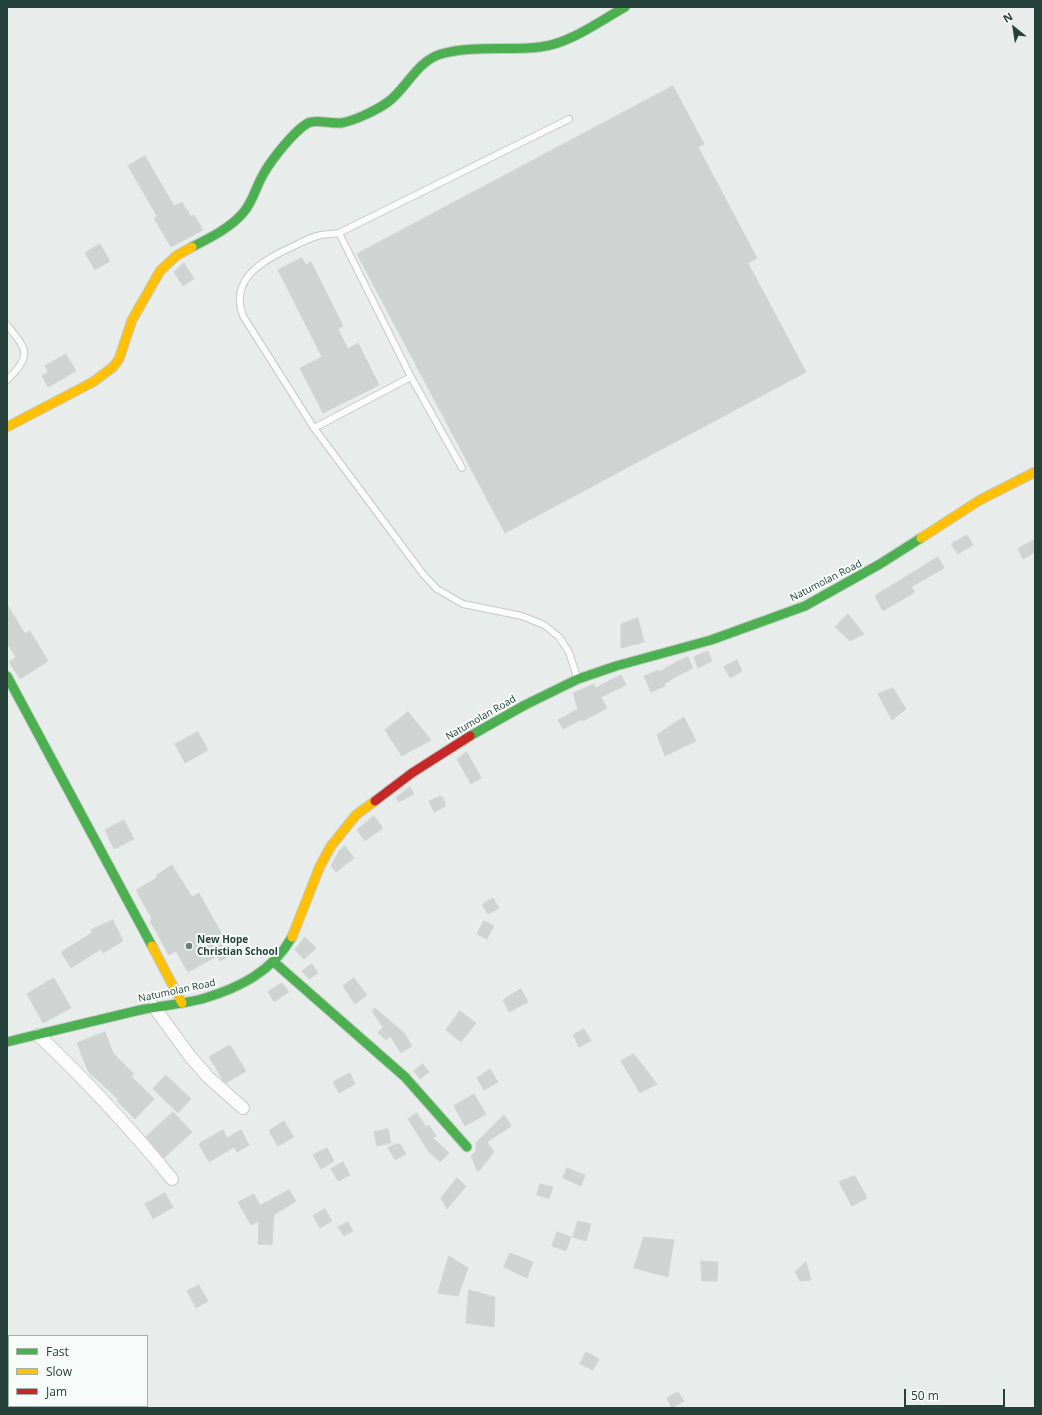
<!DOCTYPE html>
<style>
body{margin:0}
#map{position:relative;width:1042px;height:1415px;overflow:hidden;background:#e8edeb;font-family:"Open Sans",sans-serif}
canvas{display:block}
.frame{position:absolute;inset:0;border:8px solid #24423a;pointer-events:none}
.legend{position:absolute;left:8px;top:1335px;width:140px;height:72px;box-sizing:border-box;background:#f7fbf9;border:1px solid #a3b1ad;margin:0;padding:5px 7px;list-style:none;font-size:12px;color:#24423a}
.legend li{display:flex;align-items:center;gap:8px;height:20px}
.legend b{width:20px;border:1px solid #a3b1ad}
.north{position:absolute;left:994px;top:8px;width:40px;height:40px;-webkit-text-stroke:3px #f7fbf9;paint-order:stroke;rotate:330deg;font-size:11px;font-weight:700;line-height:16px;text-align:center;color:#24423a}
.north::after{content:'';display:block;margin:auto;width:14px;height:18px;background:#24423a;clip-path:polygon(50% 0,100% 100%,50% 72%,0 100%)}
.scale{position:absolute;left:904px;top:1389px;width:101px;height:18px;box-sizing:border-box;border:2px solid #24423a;border-top:0;padding-left:5px;font-size:12px;line-height:14px;white-space:nowrap;color:#24423a;-webkit-text-stroke:3px #f7fbf9;paint-order:stroke}
</style>
<div id="map">
<canvas width="1042" height="1415"></canvas>
<div class="frame"></div>
<ul class="legend">
<li><b style="height:5px;background:#4caf50"></b>Fast</li>
<li><b style="height:5px;background:#ffc107"></b>Slow</li>
<li><b style="height:5px;background:#c62828"></b>Jam</li>
</ul>
<div class="north">N</div>
<div class="scale">50 m</div>
</div>
<script>
const g = document.querySelector('canvas').getContext('2d');
g.lineJoin = 'round';
function fillPath(path, color) {
  g.fillStyle = color;
  g.fill(path, 'evenodd');
}
function strokePath(path, color, width, dash) {
  g.strokeStyle = color;
  g.lineWidth = width;
  g.lineCap = dash ? 'butt' : 'round';
  g.setLineDash(dash || []);
  g.stroke(path);
}
function drawText(font, color, halo, rows, align = 'center') {
  g.font = font + ' "Open Sans",sans-serif';
  g.lineWidth = 4;
  g.setLineDash([]);
  g.textBaseline = 'middle';
  g.strokeStyle = halo;
  g.fillStyle = color;
  for (const [text, x, y, turn = 0] of rows) {
    g.save();
    g.translate(x, y);
    g.rotate((+turn || 0) * Math.PI / 180);
    g.textAlign = isNaN(turn) ? turn : align;
    if (halo) g.strokeText(text, 0, 0);
    g.fillText(text, 0, 0);
    g.restore();
  }
}
const building = new Path2D(`
 M673 86 704 144 698 147 757 258 748 263 806 372 505 533 357 254Z
 M145 156 174 206 182 202 191 217 194 215 203 230 171 247 154 218 157 216 128 166Z
 M100 244 110 261 95 270 85 253Z
 M302 258 306 265 311 262 343 326 338 329 348 349 358 343 379 385 323 413 300 368 322 357 278 270Z
 M184 263 194 279 183 286 174 272Z
 M66 354 76 371 48 387 42 376 48 372 45 366Z
 M967 535 973 545 958 554 951 544Z
 M1035 539V552L1023 559 1018 549Z
 M938 557 944 568 911 587 915 592 883 611 875 596Z
 M7 604 25 634 30 631 48 661 20 679 9 662 16 657 7 643Z
 M848 614 864 634 850 641 835 627Z
 M638 618 644 642 621 648V624Z
 M708 651 712 661 698 668 694 657Z
 M688 657 693 668 677 676 664 684 665 686 651 692 644 676 658 670 659 672 678 661Z
 M737 660 742 671 730 678 724 667Z
 M621 675 626 685 601 697 607 708 583 721 582 719 563 729 558 720 578 709 573 693 594 684 595 688Z
 M893 688 906 709 892 720 878 694Z
 M408 712 431 740 402 756 385 730Z
 M684 717 696 741 665 756 657 735Z
 M198 732 208 750 185 763 175 744Z
 M467 752 481 778 471 784 457 759Z
 M410 787 414 794 399 802 396 798Z
 M442 796 446 806 434 812 429 801Z
 M374 816 383 828 365 841 357 830Z
 M124 820 134 839 114 849 105 830Z
 M345 846 354 858 336 872 331 866 339 851Z
 M172 865 192 897 199 893 233 954 220 961 217 956 188 972 176 951 169 955 150 921 152 919 136 890 157 878 156 876Z
 M493 898 499 908 488 914 482 905Z
 M113 920 123 941 103 953 101 949 71 968 61 952 92 933 91 930Z
 M484 921 494 926 487 939 477 934Z
 M305 937 316 948 304 959 295 950Z
 M312 964 318 973 309 979 302 971Z
 M54 978 71 1008 43 1023 27 994Z
 M354 978 367 995 355 1004 343 986Z
 M282 983 289 992 274 1002 268 992Z
 M521 989 528 1002 509 1012 503 1000Z
 M375 1008 404 1033 412 1046 401 1053 390 1036 386 1040 378 1033 383 1027 372 1011Z
 M460 1011 476 1023 461 1042 446 1030Z
 M584 1029 591 1041 579 1047 573 1035Z
 M105 1032 113 1053 134 1074 131 1076 154 1099 135 1119 117 1101 118 1099 88 1071 77 1043Z
 M230 1045 246 1071 226 1083 223 1080 209 1057Z
 M634 1054 657 1084 640 1093 621 1061Z
 M423 1064 429 1072 420 1079 414 1071Z
 M490 1069 498 1082 484 1090 477 1078Z
 M350 1073 355 1084 339 1093 333 1082Z
 M166 1075 191 1099 178 1113 153 1089Z
 M474 1094 486 1114 465 1126 454 1106Z
 M173 1112 192 1132 164 1158 146 1137Z
 M417 1113 426 1127 429 1125 436 1136 433 1138 449 1153 440 1162 429 1152 408 1119Z
 M504 1115 511 1126 487 1142 494 1152 478 1172 471 1156 476 1151V1143Z
 M284 1121 294 1137 278 1146 269 1131Z
 M388 1129 391 1143 377 1146 374 1132Z
 M223 1130 227 1138 241 1130 249 1145 237 1152 234 1147 209 1162 199 1144Z
 M396 1144H400L406 1154 395 1160 388 1148Z
 M327 1148 334 1161 321 1169 313 1155Z
 M343 1162 350 1175 338 1181 331 1169Z
 M567 1168 585 1175 581 1186 563 1178Z
 M855 1176 867 1198 852 1206 839 1182Z
 M457 1178 466 1186 447 1209 441 1198Z
 M540 1184 553 1187 549 1199 537 1195Z
 M289 1190 296 1201 274 1215 272 1245 258 1244 259 1221 251 1225 238 1202 254 1194 260 1205Z
 M165 1193 173 1207 153 1219 145 1204Z
 M325 1209 332 1221 320 1228 313 1216Z
 M578 1221 591 1224 586 1241 573 1237Z
 M348 1222 353 1231 344 1236 338 1227Z
 M557 1232 571 1237 566 1251 552 1246Z
 M644 1237 674 1240 668 1277 634 1268Z
 M510 1253 533 1262 527 1278 504 1267Z
 M449 1256 468 1268 458 1296 438 1293Z
 M701 1261 718 1262 717 1281H702Z
 M806 1262 811 1280 800 1281 795 1272Z
 M199 1285 208 1301 196 1308 187 1291Z
 M469 1290 495 1297 494 1327 466 1323Z
 M586 1352 599 1359 593 1370 580 1364Z
 M678 1392 684 1401 672 1408 667 1398Z`);
fillPath(building, '#cfd4d2');
strokePath(building, '#d1d6d4', 1);
const lane = new Path2D(`
 M569 119 339 233C333 234 327 234 321 235 311 237 302 242 292 247 263 260 229 279 243 316L314 428 423 574 437 589 463 604 522 616 544 625 559 637 569 652 577 677
 M339 233 411 377
 M7 325C28 351 32 355 7 380
 M314 428 411 377 462 468`);
const street = new Path2D(`
 M154 1007 189 1055 208 1077 243 1108
 M38 1035C86 1080 130 1128 172 1179`);
const fast = new Path2D(`
 M192 247C210 238 230 228 243 213 253 202 256 186 264 173 272 159 294 131 308 123 316 119 331 124 341 123 354 121 377 110 388 102 406 89 417 61 441 54 473 45 508 51 540 47 569 44 600 21 625 7
 M7 676 152 946
 M470 736 525 705 578 679 616 666 711 640 805 606 880 564 921 538
 M274 962 405 1077 467 1147
 M7 1042C51 1031 95 1021 140 1010 160 1006 182 1004 202 999 239 988 272 972 292 937`);
const slow = new Path2D(`
 M7 427 93 382 113 367 119 359 132 320 160 271 176 256 192 247
 M921 538 980 500 1035 472
 M292 937 320 866 331 846 356 815 375 801
 M152 946 182 1003`);
const jam = new Path2D(`
 M375 801 412 773 470 736`);
strokePath(lane, '#c5cac8', 8);
strokePath(street, '#c5cac8', 14);
strokePath(fast, '#c3cbc8', 11);
strokePath(slow, '#c3cbc8', 11);
strokePath(jam, '#c3cbc8', 11);
strokePath(lane, '#fcfcfc', 6);
strokePath(street, '#fcfcfc', 12);
strokePath(fast, '#4caf50', 9);
strokePath(slow, '#ffc107', 9);
strokePath(jam, '#c62828', 9);
for (const [x, y, r, color] of [
 [189,946,4,"#697e78"]
]) {
  const dot = new Path2D();
  dot.arc(x, y, r, 0, 2 * Math.PI);
  g.fillStyle = color;
  g.fill(dot);
  strokePath(dot, '#f7fbf9', 1.5);
}
drawText('10px', '#24423a', '#f7fbf9', [
 ["Natumolan Road",826,581,-27],
 ["Natumolan Road",481,718,-30],
 ["Natumolan Road",177,991,-12]
]);
drawText('bold 10px', '#24423a', '#f7fbf9', [
 ["New Hope",197,940],
 ["Christian School",197,952]
], 'left');
</script>
